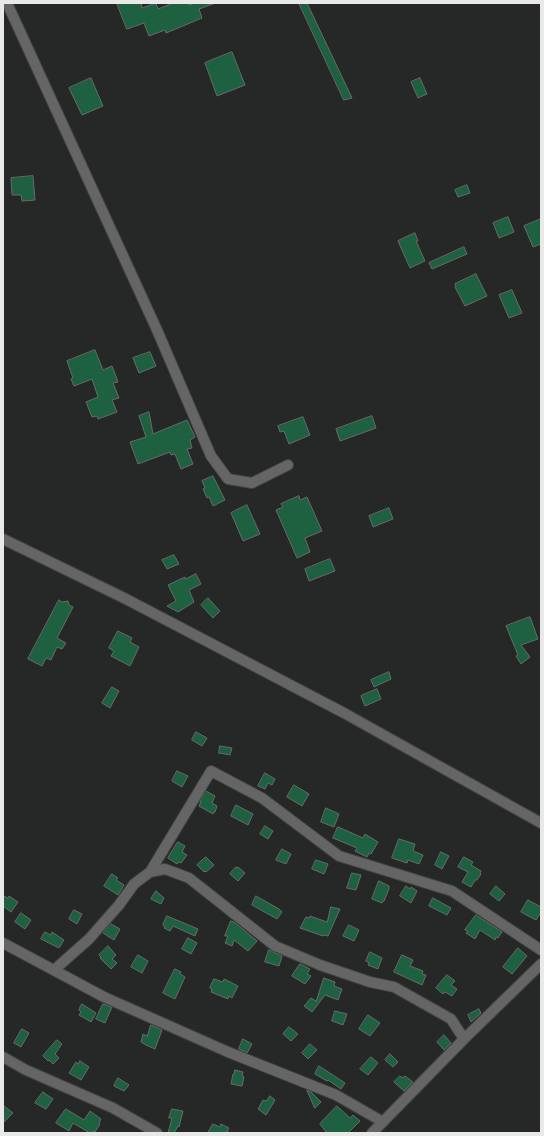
<!DOCTYPE html>
<style>
body{margin:0}
#map{position:relative;width:544px;height:1136px;overflow:hidden;background:#262827;font-family:Spectral,serif}
canvas{display:block}
.frame{position:absolute;inset:0;border:4px solid #e8e9e8;pointer-events:none}
</style>
<div id="map">
<canvas width="544" height="1136"></canvas>
<div class="frame"></div>
</div>
<script>
const g = document.querySelector('canvas').getContext('2d');
g.lineJoin = 'round';
function fillPath(path, color) {
  g.fillStyle = color;
  g.fill(path, 'evenodd');
}
function strokePath(path, color, width, dash) {
  g.strokeStyle = color;
  g.lineWidth = width;
  g.lineCap = dash ? 'butt' : 'round';
  g.setLineDash(dash || []);
  g.stroke(path);
}
const building = new Path2D(`
 M117 3H141L142 8 156 3 158 9 173 3H188L189 5 195 3 213 4 199 9 202 18 166 33 165 30 149 36 144 23 127 29Z
 M299 3H307L352 98 344 100Z
 M232 52 245 85 217 96 205 63Z
 M91 78 103 106 82 115 69 88Z
 M420 78 427 94 418 98 411 82Z
 M33 176 35 200 22 201 21 195H12L11 178Z
 M467 185 470 193 458 197 455 190Z
 M508 217 514 232 499 238 493 223Z
 M541 219V244L533 247 524 226Z
 M415 233 418 241H416L425 261 410 268 398 241Z
 M464 247 467 254 432 269 429 263Z
 M476 274 487 296 465 306 455 287 456 286 455 284Z
 M512 290 522 313 509 318 499 295Z
 M95 350 103 370 112 366 118 382 113 383 119 398 112 400 117 412 98 419 97 416 92 417 86 402 98 397 92 379 74 386 71 379 73 378 67 361Z
 M150 352 156 366 139 373 133 358Z
 M149 412 153 434 187 420 195 437 190 440 192 448 187 449 193 464 181 469 175 454 171 455 170 452 138 464 130 442 146 437 139 416Z
 M372 416 376 428 340 441 336 429Z
 M303 417 310 435 289 444 284 431 280 432 278 426Z
 M213 476 225 500 213 506 209 497 207 498 203 489 205 488 202 481Z
 M299 496 300 500 307 497 322 531 305 538 310 552 297 558 276 510 283 507 281 504Z
 M247 505 260 534 243 541 231 513Z
 M389 508 393 519 373 527 369 516Z
 M174 555 179 564 167 569 162 560Z
 M330 559 335 571 309 581 305 569Z
 M196 574 201 584 189 590 194 602 178 612 167 606 176 601 168 585 185 577V579Z
 M208 598 220 611 213 618 201 605Z
 M59 600 62 602 68 601 69 605 73 607 57 638 66 643 62 649 57 647 51 660 46 658 42 666 28 659Z
 M530 617 538 639 521 645 530 657 521 664 516 656 518 655 506 626Z
 M118 631 132 638 130 642 139 647 130 666 111 656 114 651 109 648Z
 M389 672 391 679 374 687 371 680Z
 M112 687 119 691 110 708 102 703Z
 M377 689 381 699 365 706 361 696Z
 M196 732 207 738 202 746 192 740Z
 M220 746 232 748 230 755 219 753Z
 M177 771 188 776 182 787 172 781Z
 M265 773 275 779 272 785 268 783 265 789 258 786Z
 M294 785 309 794 302 806 287 797Z
 M206 791 215 796 212 803 217 806 215 812H214L213 814 199 806 201 802H200Z
 M236 805 253 814 248 825 231 816Z
 M326 808 339 814 334 827 321 822Z
 M265 826 273 831 268 839 260 834Z
 M338 827 363 838 365 834 378 842 371 854 369 853 367 857 355 851 357 848 333 838Z
 M399 839 415 844 413 851 423 855 419 864 408 860 407 863 392 858Z
 M178 842 185 846 182 852 187 855 181 863 179 862 177 864 168 858Z
 M282 849 291 854 286 864 276 860Z
 M441 852 449 856 442 869 435 865Z
 M206 857 214 865 206 872 205 871 204 872 197 865Z
 M464 857 473 862 471 865 481 871 480 873 481 874 477 880H475L471 887 462 882 468 872 458 867Z
 M316 860 328 864 324 874 312 869Z
 M236 867 237 868 238 867 245 873 238 881 230 874Z
 M352 873 361 875 356 890 347 888Z
 M112 874 118 878 116 880 124 885 118 895 104 886Z
 M379 881 389 886V889L384 901H383L382 903 372 899Z
 M406 886 410 889 411 887 417 891 411 903 400 896Z
 M496 886 505 894 499 901 490 894Z
 M156 891 164 898 161 904 151 899Z
 M3 896 8 898 9 896 18 902 11 912 3 906Z
 M256 896 279 909 282 912 277 919 252 905Z
 M433 898 451 908 447 915 429 906Z
 M528 900 541 907V912L536 920 521 912Z
 M331 907 340 909 328 936 324 935 323 936 300 928 306 917 309 918 310 916 327 922Z
 M74 910 82 914 77 924 69 919Z
 M21 913 31 920 25 929 15 922Z
 M476 915 502 932 498 938 496 937 495 940 480 930 475 939 466 933 468 931 465 930Z
 M167 916 198 929 195 936 173 926 170 931 164 928 165 926 163 925Z
 M231 921 234 922 257 941 248 951 234 940 232 946 225 943 228 936H225Z
 M111 924 120 929 114 940 103 933Z
 M349 925 359 930 354 941 343 936Z
 M45 932 51 935 52 932 64 940 59 948 41 939Z
 M188 938 197 943 191 954 182 949Z
 M108 946 116 955 112 959 117 963 111 969 100 958 101 957 99 955Z
 M518 948 527 956 512 974 503 967Z
 M269 950 282 956 279 966 265 962Z
 M370 952 382 958 378 969 368 965 369 963 366 961Z
 M138 955 148 961 142 973 131 967Z
 M402 955 413 960 410 966 423 971 422 974 426 975 422 985 394 972Z
 M300 964 310 969 307 974 311 976 305 984 292 976Z
 M175 969 181 972 180 974 185 977 175 999 163 993Z
 M447 975 455 981 451 985 457 989 452 996 445 992 443 994 436 988Z
 M324 978 335 982 334 986 342 989 338 1000 325 995 312 1012 304 1006 311 998 316 1001Z
 M214 979 223 982 224 979 238 986 232 998 229 996 228 999 211 992 212 989 210 988Z
 M82 1004 96 1013 91 1022 79 1015 81 1012 79 1010Z
 M103 1004 112 1007 105 1023 96 1019Z
 M479 1009 481 1013 471 1022 468 1015Z
 M335 1011 347 1014 343 1025 332 1021Z
 M368 1015 380 1023 370 1036 359 1029Z
 M151 1025 162 1030 155 1049 146 1045 141 1042 143 1034 147 1036Z
 M289 1027 298 1034 291 1041 283 1034Z
 M22 1029 29 1033 21 1047 14 1043Z
 M444 1035 451 1043 444 1050 437 1042Z
 M243 1039 252 1044 247 1053 239 1049Z
 M57 1040 62 1044 55 1054 59 1058 53 1064 49 1060 48 1061 43 1056Z
 M310 1044 317 1050 308 1059 302 1053Z
 M390 1054 398 1062 393 1067 385 1060Z
 M371 1057 378 1063 368 1075 360 1069Z
 M80 1061 89 1067 81 1080 69 1073 76 1062 78 1064Z
 M319 1066 345 1083 341 1089 328 1080 327 1081 315 1074Z
 M235 1070 243 1072 242 1076 244 1077 242 1086 231 1084 233 1074H234Z
 M400 1076 402 1078 405 1076 413 1082 404 1091 394 1082Z
 M118 1078 129 1085 124 1091 114 1086Z
 M307 1090 311 1092 321 1102 315 1108Z
 M43 1092 53 1099 46 1109 35 1103Z
 M270 1096 275 1100 266 1115 258 1109 263 1100 266 1101Z
 M3 1105 13 1113 3 1123Z
 M337 1106 350 1118 353 1115 360 1121 348 1133H327L320 1124Z
 M66 1109 84 1120 90 1111 101 1119 99 1123 100 1124 95 1132 93 1131 92 1133H90L73 1123 69 1131 56 1123Z
 M172 1109 183 1111 179 1127 178 1126 174 1133H168L172 1118H169Z
 M213 1124 220 1127 221 1124 229 1128 227 1131 230 1133H208Z`);
fillPath(building, '#1e6141');
strokePath(building, '#686a69', 1);
const minor = new Path2D(`
 M7 3 157 330 211 456 228 479 252 483 288 465
 M3 539 126 599 344 713 541 823
 M150 872 165 869 189 878 275 946 320 965 370 982 394 987 451 1019 464 1039
 M3 943 104 997 228 1052 336 1095 383 1122
 M54 970 89 939 119 905 134 884 150 872 211 771 262 798 339 856 452 891 541 950
 M3 1057 26 1070 113 1108 157 1133
 M372 1133 464 1039 541 964`);
strokePath(minor, '#414342', 12);
strokePath(minor, '#646564', 10);
</script>
